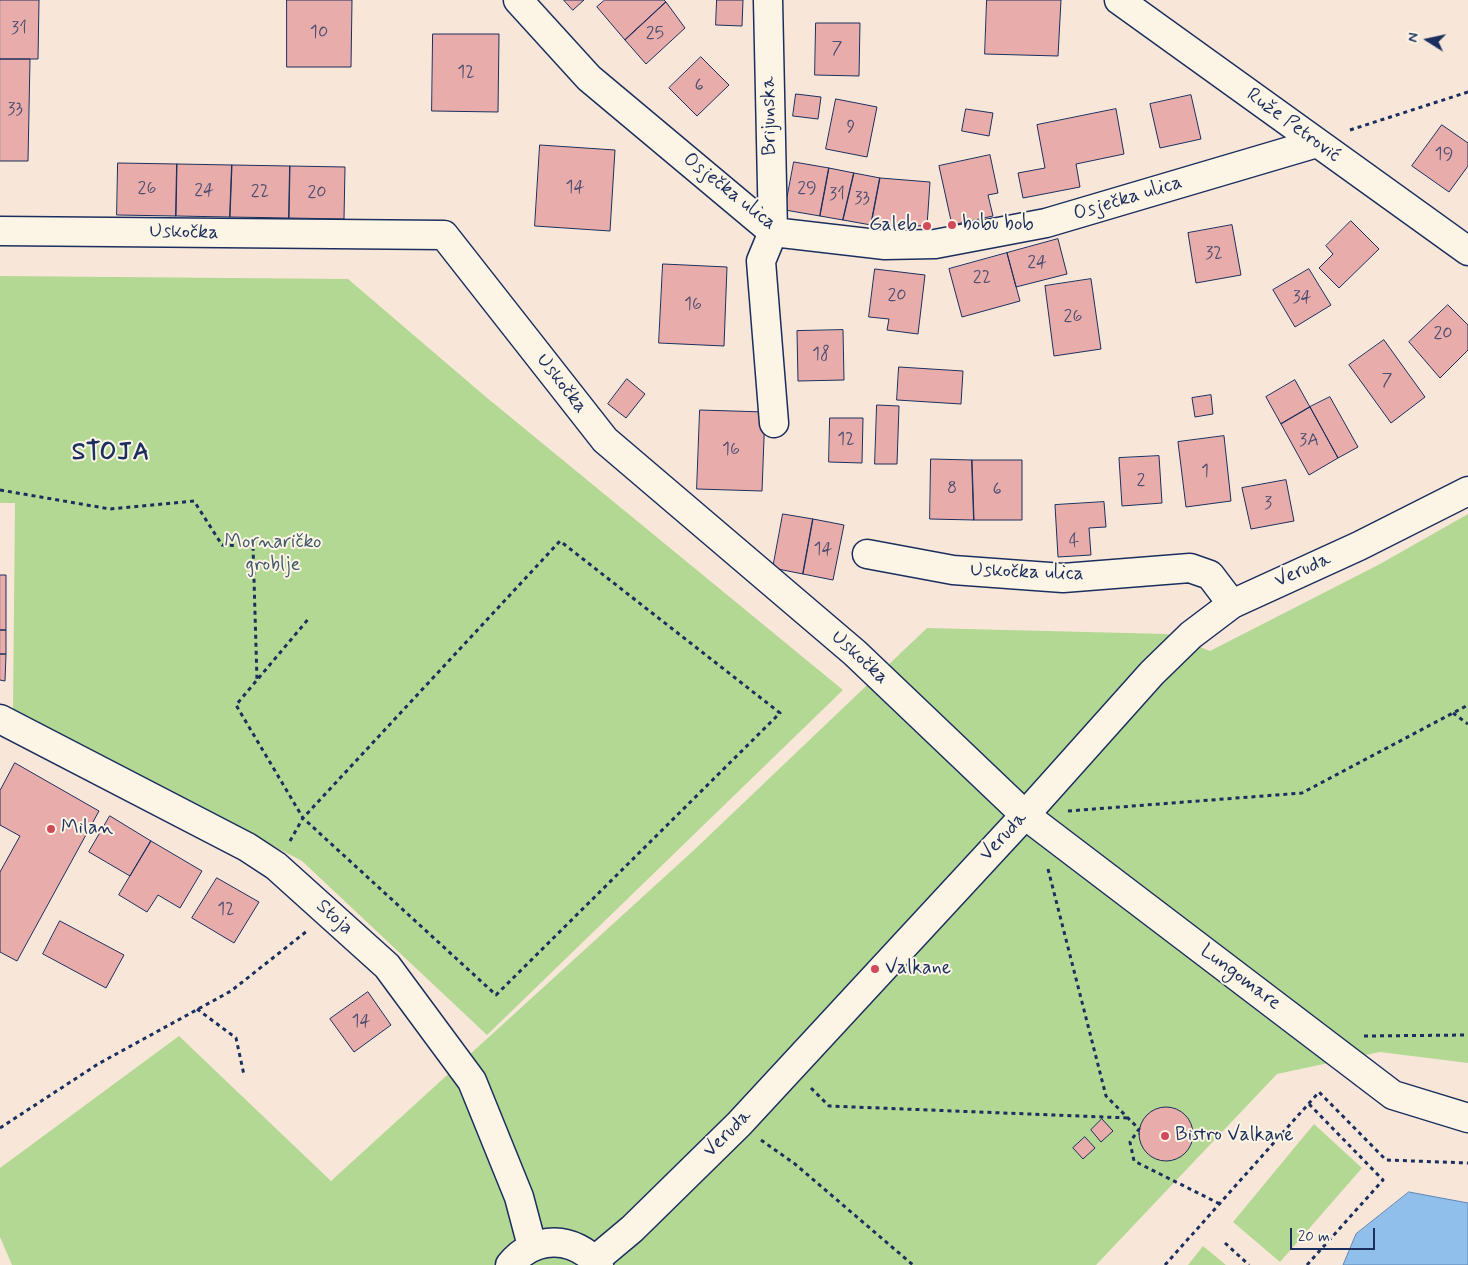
<!DOCTYPE html>
<meta charset="utf-8">
<style>
body{margin:0}
#map{position:relative;width:1468px;height:1265px;overflow:hidden;background:#f8e7d9;font-family:Mynerve,sans-serif}
canvas{display:block}
.north{position:absolute;left:1403px;top:15px;width:50px;height:50px;-webkit-text-stroke:4px #fcf5e5;paint-order:stroke;rotate:280deg;font-size:14px;font-weight:700;line-height:20px;text-align:center;color:#1b2f5e}
.north::after{content:'';display:block;margin:auto;width:18px;height:22px;background:#1b2f5e;clip-path:polygon(50% 0,100% 100%,50% 72%,0 100%)}
.scale{position:absolute;left:1290px;top:1228px;width:85px;height:22px;box-sizing:border-box;border:2px solid #1b2f5e;border-top:0;padding-left:6px;font-size:15px;line-height:18px;white-space:nowrap;color:#1b2f5e;-webkit-text-stroke:4px #fcf5e5;paint-order:stroke}
</style>
<div id="map">
<canvas width="1468" height="1265"></canvas>
<div class="north">N</div>
<div class="scale">20 m</div>
</div>
<script>
const g = document.querySelector('canvas').getContext('2d');
g.lineJoin = 'round';
function fillPath(path, color) {
  g.fillStyle = color;
  g.fill(path, 'evenodd');
}
function strokePath(path, color, width, dash) {
  g.strokeStyle = color;
  g.lineWidth = width;
  g.lineCap = dash ? 'butt' : 'round';
  g.setLineDash(dash || []);
  g.stroke(path);
}
function drawText(font, color, halo, rows, align = 'center') {
  g.font = font + ' Mynerve,sans-serif';
  g.lineWidth = 4;
  g.setLineDash([]);
  g.textBaseline = 'middle';
  g.strokeStyle = halo;
  g.fillStyle = color;
  for (const [text, x, y, turn = 0] of rows) {
    g.save();
    g.translate(x, y);
    g.rotate((+turn || 0) * Math.PI / 180);
    g.textAlign = isNaN(turn) ? turn : align;
    if (halo) g.strokeText(text, 0, 0);
    g.fillText(text, 0, 0);
    g.restore();
  }
}
fillPath(new Path2D(`
 M0 276 348 279 486 397 843 690 487 1035 302 861 13 710 15 503H0Z
 M1468 514V1063L1380 1052 1277 1074 1096 1265H12L0 1237V1168L179 1036 331 1181 694 850 927 628 1167 634 1210 651 1380 564Z
 M1314 1124 1362 1168 1280 1262 1233 1222Z
 M1203 1246 1226 1265H1188Z`), '#b3d893');
const water = new Path2D(`
 M1409 1192 1468 1203V1265H1343L1356 1234Z`);
fillPath(water, '#90bfeb');
strokePath(water, '#6185b3', 1);
const building = new Path2D(`
 M0 0H39L38 59H0Z
 M287 0H352L351 67H287Z
 M564 0H584L573 10Z
 M605 0H664L666 2 625 40 597 7Z
 M717 0H743L742 26 716 25Z
 M987 0H1061L1058 56 985 54Z
 M666 2 685 28 646 64 625 40Z
 M816 23H860L859 76 815 75Z
 M433 34H499L498 112 432 111Z
 M701 57 729 85 697 116 669 88Z
 M0 59H30L28 161H0Z
 M796 94 821 97 818 119 793 116Z
 M1191 95 1201 139 1160 148 1150 104Z
 M836 99 877 107 867 157 826 149Z
 M966 109 993 113 989 136 962 131Z
 M1116 109 1124 154 1076 164 1080 187 1023 198 1018 173 1045 168 1037 125Z
 M1442 125 1468 143V166L1449 192 1412 166Z
 M540 145 615 150 610 231 535 226Z
 M990 155 998 193 988 195 993 216 952 225 939 166Z
 M794 162 829 168 820 216 785 210Z
 M118 163 177 164 176 216 117 215Z
 M177 164 232 165 230 217 176 216Z
 M232 165 290 166 289 218 230 217Z
 M290 166 345 167 344 219 289 218Z
 M829 168 854 173 843 220 820 216Z
 M854 173 880 178 871 225 843 220Z
 M880 178 930 182 927 226 871 225Z
 M1351 221 1379 249 1339 288 1319 268 1333 254 1326 246Z
 M1232 225 1241 275 1196 283 1188 233Z
 M1058 239 1067 274 1016 287 1007 253Z
 M1007 253 1020 301 962 317 949 269Z
 M663 264 727 267 724 346 659 343Z
 M875 269 925 275 918 334 887 330 889 319 869 317Z
 M1309 269 1331 305 1295 327 1273 290Z
 M1091 279 1101 349 1054 356 1045 286Z
 M1448 305 1468 325V350L1440 378 1409 342Z
 M843 330 844 380 798 381 797 331Z
 M1384 340 1425 397 1391 423 1349 365Z
 M899 367 963 371 961 404 897 400Z
 M627 379 645 394 626 418 608 404Z
 M1295 380 1310 407 1281 424 1266 397Z
 M1211 395 1213 414 1195 417 1192 398Z
 M1330 397 1358 447 1338 458 1310 407Z
 M877 405 899 406 897 464H875Z
 M1310 407 1338 458 1309 475 1281 424Z
 M700 410 765 412 762 491 697 489Z
 M830 418H863L862 463 829 462Z
 M1224 436 1231 501 1186 507 1178 442Z
 M1159 456 1162 503 1122 506 1119 458Z
 M931 459 972 460 974 520 930 519Z
 M972 460H1022V520H974Z
 M1286 480 1294 521 1251 529 1242 488Z
 M1104 502 1106 527 1089 528 1091 555 1058 557 1055 505Z
 M783 514 813 519 803 574 773 568Z
 M813 519 844 525 833 580 803 574Z
 M0 575H6V630H0Z
 M0 630H6V654H0Z
 M0 654H6L5 681 0 680Z
 M15 763 99 811 17 961 0 952V872L20 836 0 825V791Z
 M110 816 151 841 130 876 89 852Z
 M151 841 202 871 180 908 158 895 147 912 119 895Z
 M217 878 259 902 234 943 192 918Z
 M60 921 124 955 106 988 43 954Z
 M368 992 391 1025 354 1052 330 1019Z
 M1139 1134a27 27 0 1 1 54 0a27 27 0 1 1-54 0Z
 M1102 1119 1113 1131 1101 1142 1091 1130Z
 M1085 1137 1095 1148 1083 1159 1073 1148Z`);
fillPath(building, '#e8adab');
strokePath(building, '#1b2f5e', 1);
const minor = new Path2D(`
 M518 0 589 78 773 232 885 245 935 244 1046 223 1317 143
 M768 0 773 232 761 261 774 423
 M1119 0 1468 251
 M0 231 444 235 605 440 855 653 1025 815 1393 1095 1468 1118
 M867 554 953 570 1063 578 1190 568 1210 575 1232 604`);
const major = new Path2D(`
 M0 719 247 847 276 866 387 966 472 1081 519 1197 532 1246
 M595 1260 632 1229 739 1124 1025 815 1152 673 1191 635 1232 604 1359 546 1468 491
 M510 1265C535 1234 574 1236 599 1265`);
strokePath(minor, '#1b2f5e', 31);
strokePath(major, '#1b2f5e', 31);
strokePath(new Path2D(`
 M1350 130 1468 92
 M0 490 110 509 194 501 222 545 253 546 257 680
 M1453 713 1468 724
 M1068 811 1302 793 1468 705
 M290 841 303 818 560 541 780 713 496 995 303 818 236 705 310 617
 M1048 869 1106 1096 1139 1129 1130 1142 1134 1161 1220 1204
 M197 1009 236 1038 244 1075
 M1364 1036 1468 1035
 M811 1088 829 1106 1129 1118
 M0 1128 98 1064 231 991 307 931
 M761 1140 795 1164 913 1265
 M1225 1243 1249 1265
 M1165 1265 1319 1092 1386 1160 1468 1163
 M1307 1265 1383 1180 1309 1104`), '#1b2f5e', 3, [4, 4]);
strokePath(minor, '#fcf5e5', 28);
strokePath(major, '#fcf5e5', 28);
for (const [x, y, r, color] of [
 [952,225,5,"#d1495b"],
 [927,226,5,"#d1495b"],
 [51,829,5,"#d1495b"],
 [875,969,5,"#d1495b"],
 [1165,1136,5,"#d1495b"]
]) {
  const dot = new Path2D();
  dot.arc(x, y, r, 0, 2 * Math.PI);
  g.fillStyle = color;
  g.fill(dot);
  strokePath(dot, '#fcf5e5', 2);
}
drawText('18px', '#4e4e71', null, [
 ["31",19,29],
 ["10",319,33],
 ["25",655,34],
 ["7",837,49],
 ["12",466,73],
 ["6",699,86],
 ["33",15,110],
 ["9",851,128],
 ["19",1444,155],
 ["14",575,188],
 ["26",147,189],
 ["29",807,189],
 ["24",204,191],
 ["22",260,192],
 ["20",317,193],
 ["31",837,195],
 ["33",862,199],
 ["32",1214,254],
 ["24",1037,263],
 ["22",982,278],
 ["20",897,296],
 ["34",1302,298],
 ["16",693,305],
 ["26",1073,317],
 ["20",1443,334],
 ["18",821,355],
 ["7",1387,381],
 ["12",846,440],
 ["3A",1309,441],
 ["16",731,450],
 ["1",1205,472],
 ["2",1141,481],
 ["8",952,489],
 ["6",997,490],
 ["3",1268,504],
 ["4",1074,542],
 ["14",823,550],
 ["12",226,910],
 ["14",361,1022]
]);
drawText('20px', '#1b2f5e', '#fcf5e5', [
 ["Brijunska",770,116,-91],
 ["Ruže Petrović",1293,126,36],
 ["Osječka ulica",729,192,38],
 ["Osječka ulica",1128,199,-17],
 ["Uskočka",184,233,1],
 ["Uskočka",561,384,52],
 ["Veruda",1303,571,-24],
 ["Uskočka ulica",1027,573,2],
 ["Uskočka",859,658,42],
 ["Veruda",1004,837,-47],
 ["Stoja",334,918,42],
 ["Lungomare",1240,978,37],
 ["Veruda",728,1134,-45]
]);
drawText('20px', '#1b2f5e', '#fcf5e5', [
 ["bobu bob",962,225],
 ["Galeb",917,226,"right"],
 ["Milan",61,829],
 ["Valkane",885,969],
 ["Bistro Valkane",1175,1136]
], 'left');
drawText('20px', '#41596b', '#fcf5e5', [
 ["Mornaričko",273,543],
 ["groblje",273,566]
]);
g.letterSpacing = '1px';
drawText('bold 25px', '#1b2f5e', '#fcf5e5', [
 ["STOJA",111,454]
]);
g.letterSpacing = '0px';
</script>
